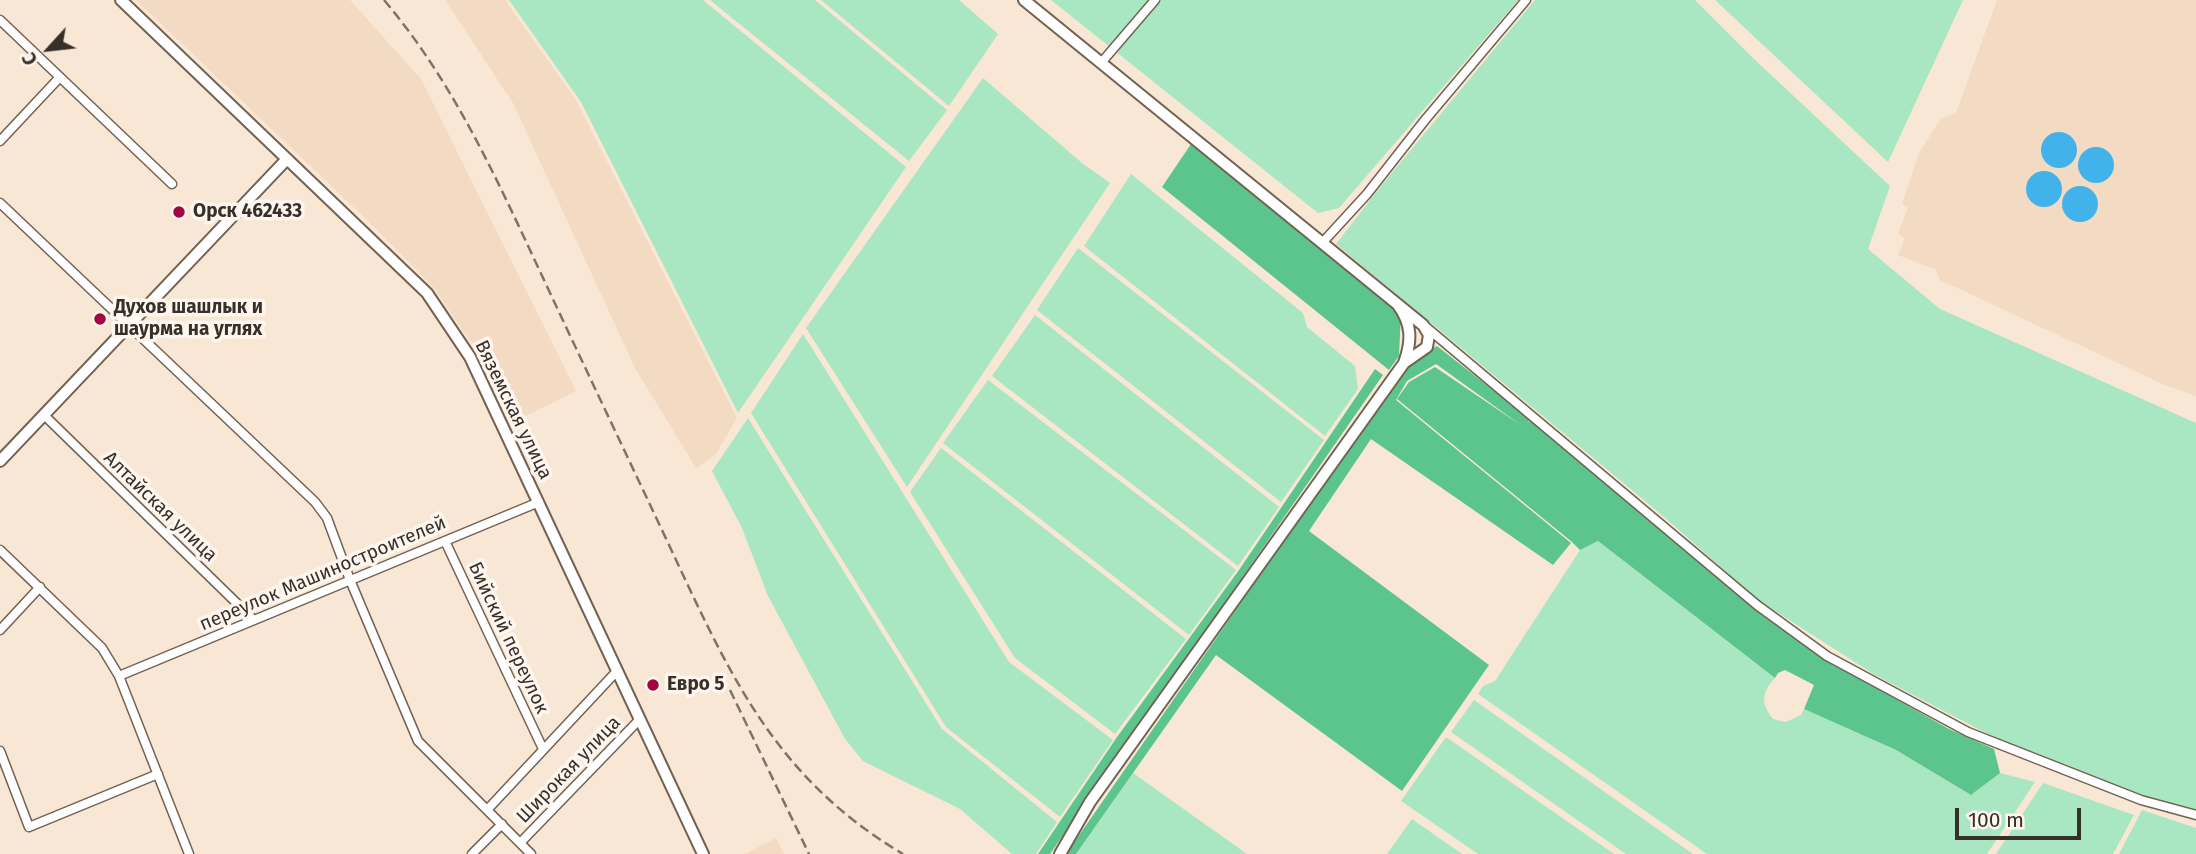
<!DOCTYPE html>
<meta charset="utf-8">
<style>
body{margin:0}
#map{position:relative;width:2196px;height:854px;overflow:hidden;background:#f9e7d5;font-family:"Fira Sans",sans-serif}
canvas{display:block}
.north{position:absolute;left:14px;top:14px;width:70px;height:70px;-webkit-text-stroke:5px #fef6ef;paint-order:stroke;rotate:243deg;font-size:19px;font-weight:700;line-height:28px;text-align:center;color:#373029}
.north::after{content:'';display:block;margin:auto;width:24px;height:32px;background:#373029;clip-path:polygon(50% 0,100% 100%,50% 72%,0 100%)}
.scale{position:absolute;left:1955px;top:808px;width:126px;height:32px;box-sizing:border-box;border:4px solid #373029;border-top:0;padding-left:9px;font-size:21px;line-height:24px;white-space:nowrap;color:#373029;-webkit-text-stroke:5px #fef6ef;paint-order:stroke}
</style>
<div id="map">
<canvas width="2196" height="854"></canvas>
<div class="north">С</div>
<div class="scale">100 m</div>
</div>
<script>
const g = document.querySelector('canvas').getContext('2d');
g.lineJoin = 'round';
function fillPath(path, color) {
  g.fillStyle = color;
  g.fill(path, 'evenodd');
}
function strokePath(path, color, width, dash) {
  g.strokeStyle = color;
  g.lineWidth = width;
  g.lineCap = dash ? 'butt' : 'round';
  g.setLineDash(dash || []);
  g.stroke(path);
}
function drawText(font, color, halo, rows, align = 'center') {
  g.font = font + ' "Fira Sans",sans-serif';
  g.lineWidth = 7;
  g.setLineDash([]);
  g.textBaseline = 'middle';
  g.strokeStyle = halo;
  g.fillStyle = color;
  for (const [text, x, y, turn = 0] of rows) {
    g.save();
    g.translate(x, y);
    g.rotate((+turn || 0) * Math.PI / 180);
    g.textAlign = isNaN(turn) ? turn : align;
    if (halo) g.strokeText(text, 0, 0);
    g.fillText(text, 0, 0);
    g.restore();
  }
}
fillPath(new Path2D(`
 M136 0H350L421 79 576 391 509 424 474 347 433 287 369 222Z
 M445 0H505L576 100 737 418 716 454 696 468 635 368 513 103Z
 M1997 0H2196V396L2165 385 1940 280 1936 270 1898 255 1905 238 1898 234 1908 207 1902 204 1919 153 1940 120 1956 113Z
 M776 838 784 854H745Z`), '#f2dac3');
fillPath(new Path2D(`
 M509 0H703L906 167 738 413 581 102Z
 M710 0H815L947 110 909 161Z
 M821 0H959L998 34 949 106Z
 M1051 0H1518L1339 208 1318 213Z
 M1535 0H1695L1754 59 1890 186 1868 249 1940 309 2196 423V810L2149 799 2007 744 1875 675 1758 600 1663 516 1336 244 1377 191Z
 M1715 0H1963L1888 162Z
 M983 78 1082 163 1110 183 907 487 806 328Z
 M1131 174 1303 313 1307 327 1355 366 1358 389 1325 436 1084 246Z
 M1078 248 1324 440 1281 502 1037 310Z
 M1035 315 1279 507 1238 566 992 376Z
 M803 334 1009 662 1113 740 1060 817 946 727 751 413Z
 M988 380 1236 570 1189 635 943 443Z
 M748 418 942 729 1057 822 1036 854H1012L960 809 863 761 845 739 768 596 742 528 712 471Z
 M941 448 1186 639 1115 734 1015 658 910 492Z
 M1598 541 1775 678C1762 692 1760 703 1773 719L1786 722 1801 715 1804 709 1896 750 1971 795 2000 773 2035 782 1987 854H1707L1478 694 1483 686 1495 681 1580 550Z
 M1474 700 1693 854H1626L1451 732Z
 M1446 737 1614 854H1478L1401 801Z
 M1133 773 1247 854H1076Z
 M2043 783 2134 815 2113 854H1996Z
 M2142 810 2196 828V854H2119Z
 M1412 819 1462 854H1387Z`), '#a9e6c2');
fillPath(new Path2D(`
 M1191 144 1401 313 1399 356 1389 370 1162 187Z
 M1437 346 1530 419 1527 423 1530 420 1770 618 1818 655 1949 729 1994 749 2000 773 1971 795 1896 750 1804 709 1814 685 1785 670 1778 673 1775 678 1598 541 1580 550 1572 542 1397 399 1409 382 1435 367 1522 426 1436 364 1407 381 1396 400 1571 543 1553 565 1371 439 1309 531 1489 665 1402 791 1216 655 1076 854H1066L1407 364Z
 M1375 369 1383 375 1050 854H1038L1117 737 1239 570Z`), '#5cc58e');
fillPath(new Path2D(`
 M2041 150a18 18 0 1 1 36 0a18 18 0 1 1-36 0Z
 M2078 165a18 18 0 1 1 36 0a18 18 0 1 1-36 0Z
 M2026 189a18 18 0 1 1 36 0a18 18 0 1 1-36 0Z
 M2062 204a18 18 0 1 1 36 0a18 18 0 1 1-36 0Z`), '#42b3ea');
const street = new Path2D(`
 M0 20 172 184
 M1101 63 1155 0
 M0 141 60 77
 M0 203 315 502 327 518 350 580 418 741 531 854
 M1323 242 1367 194 1425 120 1526 0
 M1426 327 1757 605 1827 656 1968 732 2141 800 2196 815
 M44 415 254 620
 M445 541 543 749
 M0 550 102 648 119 676 189 854
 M0 630 40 587
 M119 676 539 502
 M0 751 29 827 158 774
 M487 810 617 671
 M520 843 640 719
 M472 854 502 824`);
const secondary = new Path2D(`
 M121 0 427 293 470 357 703 854
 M1024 0 1423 325 1429 335 1427 347 1404 363
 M0 461 287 159
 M1060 854 1090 802 1404 363C1412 341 1412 324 1398 305`);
strokePath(street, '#726253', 11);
strokePath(secondary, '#726253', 14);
strokePath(street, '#fff', 8);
strokePath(secondary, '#fff', 10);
strokePath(new Path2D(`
 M384 0C451 79 493 171 537 265 578 353 620 441 661 528 725 663 768 774 903 854
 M730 690 809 854`), '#7e7368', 2.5, [10, 5]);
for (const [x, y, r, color] of [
 [179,212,7,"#a30742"],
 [100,319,7,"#a30742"],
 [653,685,7,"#a30742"]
]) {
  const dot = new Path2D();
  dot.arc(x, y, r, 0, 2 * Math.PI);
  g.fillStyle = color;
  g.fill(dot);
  strokePath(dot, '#fef6ef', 2.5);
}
drawText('bold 19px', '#373029', '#fef6ef', [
 ["Орск 462433",193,212],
 ["Духов шашлык и",114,308],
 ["шаурма на углях",114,330],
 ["Евро 5",667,685]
], 'left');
drawText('19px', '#373029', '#fef6ef', [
 ["Вяземская улица",513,410,64],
 ["Алтайская улица",160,507,44],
 ["переулок Машиностроителей",323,574,-23],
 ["Бийский переулок",508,638,65],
 ["Широкая улица",569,770,-46]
]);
</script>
